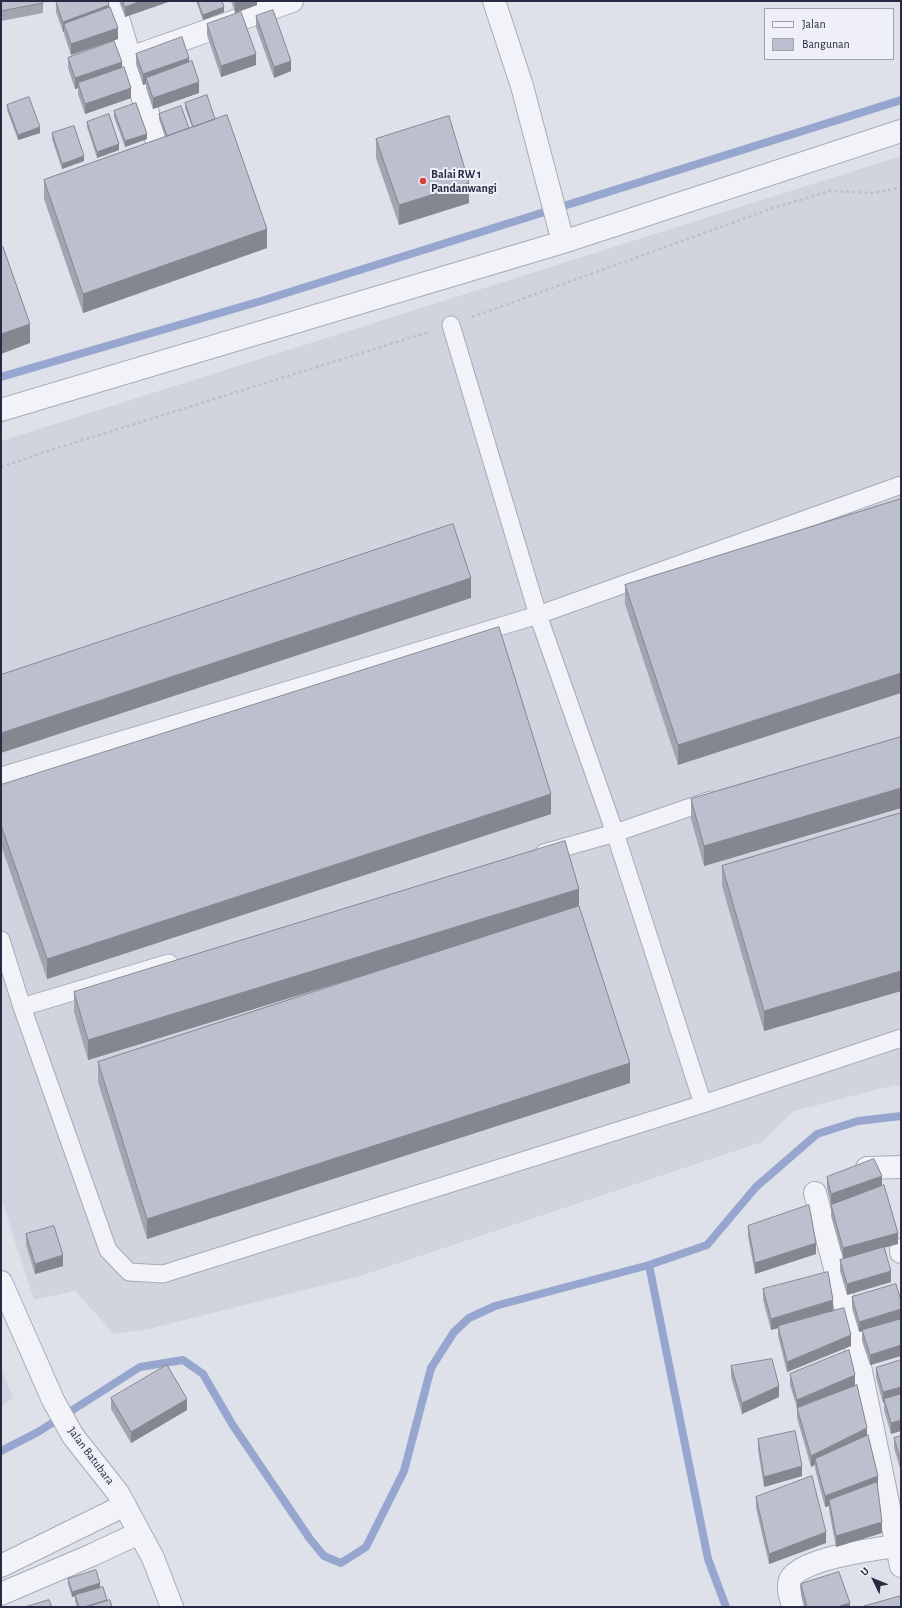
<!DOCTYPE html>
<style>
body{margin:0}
#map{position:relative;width:902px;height:1608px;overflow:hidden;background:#dfe1ea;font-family:"Alegreya Sans",sans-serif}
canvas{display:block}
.frame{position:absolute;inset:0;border:2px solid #262b43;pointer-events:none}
.legend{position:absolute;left:764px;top:8px;width:130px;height:52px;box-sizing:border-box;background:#eff0f7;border:1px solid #9fa1af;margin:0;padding:5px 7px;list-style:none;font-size:12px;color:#262b43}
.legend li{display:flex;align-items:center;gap:8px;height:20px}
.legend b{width:20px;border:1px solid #9fa1af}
.north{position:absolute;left:854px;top:1560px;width:40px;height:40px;-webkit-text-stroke:3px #eff0f7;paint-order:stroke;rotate:313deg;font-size:11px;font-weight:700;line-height:16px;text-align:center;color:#262b43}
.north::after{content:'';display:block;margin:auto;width:14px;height:18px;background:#262b43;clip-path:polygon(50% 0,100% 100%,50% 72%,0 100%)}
</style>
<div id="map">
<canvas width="902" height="1608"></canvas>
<div class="frame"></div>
<ul class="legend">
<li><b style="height:5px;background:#f2f3f8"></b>Jalan</li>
<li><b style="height:11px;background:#bcbfcd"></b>Bangunan</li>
</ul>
<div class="north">U</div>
</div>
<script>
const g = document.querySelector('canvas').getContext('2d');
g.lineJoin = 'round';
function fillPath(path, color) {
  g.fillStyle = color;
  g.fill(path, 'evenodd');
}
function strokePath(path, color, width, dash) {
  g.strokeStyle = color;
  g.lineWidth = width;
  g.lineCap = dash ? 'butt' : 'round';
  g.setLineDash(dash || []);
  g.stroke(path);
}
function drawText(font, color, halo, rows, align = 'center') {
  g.font = font + ' "Alegreya Sans",sans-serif';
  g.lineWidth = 4;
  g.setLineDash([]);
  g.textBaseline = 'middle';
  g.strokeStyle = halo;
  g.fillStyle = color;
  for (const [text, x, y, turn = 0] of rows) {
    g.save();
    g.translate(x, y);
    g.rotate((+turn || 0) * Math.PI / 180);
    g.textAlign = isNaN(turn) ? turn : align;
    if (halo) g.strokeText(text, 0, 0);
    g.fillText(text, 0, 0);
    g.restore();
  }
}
fillPath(new Path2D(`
 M901 156V1086L895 1085 794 1111 762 1142 360 1276 149 1329 114 1334 75 1291 34 1300 1 1198V441Z
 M1 1369 13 1398 1 1406Z`), '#d1d3df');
strokePath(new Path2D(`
 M1 377 261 301 901 100
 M649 1265 708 1559 726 1607
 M1 1451 38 1432 140 1367 183 1360 203 1374 232 1424 310 1539 324 1556 341 1563 366 1547 404 1471 431 1368 454 1332 469 1318 495 1306 649 1265 707 1245 756 1187 817 1134 858 1121 901 1116`), '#96a6ce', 8);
const service = new Path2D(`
 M451 325 538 615 615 833 703 1104
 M1 776 538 615 901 485
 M544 853 615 833 711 800
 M1 940 22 1007 108 1250 129 1272 163 1274 703 1104 901 1038
 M22 1007 169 963`);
const minor = new Path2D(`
 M113 1 130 58 161 154
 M494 1 522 86 563 242
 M130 58 292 1
 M1 410 563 242 901 131
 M867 1168 901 1167
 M815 1193 856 1347 901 1566
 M901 1250V1252
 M1 1282 53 1400 73 1436 118 1493 153 1558 172 1607
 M1 1566 125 1505
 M1 1594 92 1555 139 1533
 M793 1607C791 1598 787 1589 790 1580 798 1559 875 1549 896 1546`);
strokePath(service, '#a8aab8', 19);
strokePath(minor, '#a8aab8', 24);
strokePath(new Path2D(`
 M472 317 773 208 830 191 873 193 899 188 901 189
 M1 467 51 450 429 332`), '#bdbfc9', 2.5, [3, 3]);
strokePath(service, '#f2f3f8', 17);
strokePath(minor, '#f2f3f8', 22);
fillPath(new Path2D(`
 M1 1 43 3V13L1 21Z
 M56 1 109 8 118 39 71 55 64 34V32H63L56 12Z
 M119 1H171L125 17Z
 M196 1H222L224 12 203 20Z
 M231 1H257V5L235 13Z
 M256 16 291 71 274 78 256 27Z
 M207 24 256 65 221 77 207 35Z
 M136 54 189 62 199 93 153 109 146 88V84L143 85 136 64Z
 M68 58 122 68 131 98 85 114 78 94V88L75 89 68 68Z
 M185 103 215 119 267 248 83 313 44 199V180L165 137 159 119V114L189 128 192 127 185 108Z
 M7 105 40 133 18 140 7 110Z
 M114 111 147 139 125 147 114 117Z
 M87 122 119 150 97 158 87 127Z
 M52 133 84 161 62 169 52 139Z
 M376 139 469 203 399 225 376 158Z
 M901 499 678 765 625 604V585Z
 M901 737V808L704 866 691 819V799Z
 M1 785 551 814 47 979 1 845Z
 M901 813V991L764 1031 722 886V866Z
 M579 906 630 1083 147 1239 98 1082V1062L416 959 88 1060 74 1012V992Z
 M827 1177 882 1186 898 1244 885 1247 891 1282 847 1295 840 1271V1260L843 1259 831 1216V1205L827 1188Z
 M748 1226 816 1254 755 1274 748 1236Z
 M26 1234 63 1266 35 1274 26 1245Z
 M763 1289 833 1311 851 1346 787 1372 778 1336V1328L771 1330 763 1300Z
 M852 1297 901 1301V1356L870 1365 862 1341V1331L859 1332 852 1308Z
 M901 1360 891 1434 884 1410V1402L883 1403 876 1378V1368Z
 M731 1366 779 1397 742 1414 731 1377Z
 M790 1374 855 1386 867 1435 878 1486 877 1487 882 1533 836 1547 829 1510V1506L825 1507 815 1469V1465L811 1467 797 1418V1408L790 1385Z
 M111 1398 187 1410 131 1443 111 1409Z
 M901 1436V1472L894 1448V1438Z
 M758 1439 802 1476 764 1487 758 1450Z
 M756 1497 826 1543 769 1564 756 1508Z
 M68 1579 100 1588 107 1601 112 1607H77L75 1601V1596L72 1597 68 1584Z
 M801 1584 850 1607H804L801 1595Z`), '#a2a4b0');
fillPath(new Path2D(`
 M141 1H171L125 17V7Z
 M239 1H257V5L235 13V2Z
 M109 5V16L64 24V32H63V22Z
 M224 7V12L203 20V15Z
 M118 28V39L71 55V44Z
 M256 54V65L221 77V66Z
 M189 58V69L146 78V84L143 85V74Z
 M291 61V71L274 78V67Z
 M122 62V73L78 83V88L75 89V78Z
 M199 82V93L153 109V98Z
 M131 88V98L85 114V104Z
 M40 127V133L18 140V135Z
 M147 134V139L125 147V141Z
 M119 144V150L97 158V152Z
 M84 156V161L62 169V164Z
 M469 183V203L399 225V205Z
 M267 229V248L83 313V294Z
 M30 324V343L1 354V334Z
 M471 578V598L1 753V733Z
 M901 673V693L678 765V745Z
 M901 788V808L704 866V846Z
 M551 794V814L47 979V959Z
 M579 889V909L88 1060V1040Z
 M901 971V991L764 1031V1011Z
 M630 1063V1083L147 1239V1219Z
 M882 1176V1186L831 1205V1194Z
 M898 1233V1244L843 1259V1248Z
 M816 1243V1254L755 1274V1263Z
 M63 1255V1266L35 1274V1264Z
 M891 1271V1282L847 1295V1284Z
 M833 1300V1311L778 1326V1328L771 1330V1319Z
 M901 1309V1320L859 1332V1322Z
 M851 1335V1346L787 1372V1362Z
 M901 1345V1356L870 1365V1355Z
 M855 1375V1386L797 1411V1400Z
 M779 1386V1397L742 1414V1403Z
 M901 1387V1397L884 1399V1402L883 1403V1392Z
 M187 1399V1410L131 1443V1432Z
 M901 1420V1431L891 1434V1423Z
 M867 1428V1439L815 1459V1465L811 1467V1456Z
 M802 1466V1476L764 1487V1477Z
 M878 1476V1486L830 1505 829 1500V1506L825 1507V1496Z
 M882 1522V1533L836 1547V1536Z
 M826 1532V1543L769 1564V1554Z
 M100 1583V1589L72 1597V1592Z
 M850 1603V1607H837Z`), '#848690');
const building = new Path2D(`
 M1 1H43V3L1 11Z
 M56 1H108L109 5 63 22Z
 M123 1H141L125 7Z
 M198 1H222L224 7 203 15Z
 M110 7 118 28 71 44 64 24Z
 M273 10 291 61 274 67 256 16Z
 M241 12 256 54 221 66 207 24Z
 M182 37 189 58 143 74 136 54Z
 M114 41 122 62 75 78 68 58Z
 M192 61 199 82 153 98 146 78Z
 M124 67 131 88 85 104 78 83Z
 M207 95 215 119 193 127 185 103Z
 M29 97 40 127 18 135 7 105Z
 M136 103 147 134 125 141 114 111Z
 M181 106 189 128 167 136 159 114Z
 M109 114 119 144 97 152 87 122Z
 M227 115 267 229 83 294 44 180Z
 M449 116 469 183 399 205 376 139Z
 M74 126 84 156 62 164 52 133Z
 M3 247 30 324 1 334V248Z
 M901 499V673L678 745 625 585Z
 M453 524 471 578 1 733V675Z
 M499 627 551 794 47 959 1 825V785Z
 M901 737V788L704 846 691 799Z
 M901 813V971L764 1011 722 866Z
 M565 841 579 889 88 1040 74 992Z
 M579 906 630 1063 147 1219 98 1062Z
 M874 1159 882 1176 831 1194 827 1177Z
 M884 1185 898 1233 843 1248 831 1205Z
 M809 1205 816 1243 755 1263 748 1226Z
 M54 1226 63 1255 35 1264 26 1234Z
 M884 1247 891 1271 847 1284 840 1260Z
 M828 1272 833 1300 771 1319 763 1289Z
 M896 1284 901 1301V1309L859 1322 852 1297Z
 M844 1308 851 1335 787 1362 778 1326Z
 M901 1319V1345L870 1355 862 1330Z
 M849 1350 855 1375 797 1400 790 1374Z
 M772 1359 779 1386 742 1403 731 1366Z
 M901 1360V1387L883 1392 876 1368Z
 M167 1365 187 1399 131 1432 111 1398Z
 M857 1385 867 1428 811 1456 797 1408Z
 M901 1394V1420L891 1423 884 1399Z
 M795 1431 802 1466 764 1477 758 1439Z
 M868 1435 878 1476 825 1496 815 1459Z
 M901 1436V1461L894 1438Z
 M812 1476 826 1532 769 1554 756 1497Z
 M877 1482 882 1522 836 1536 829 1500Z
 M96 1570 100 1583 72 1592 68 1579Z
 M839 1572 850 1603 837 1607H807L801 1584Z
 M103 1587 107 1600 84 1607H79L75 1595Z
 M901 1596V1607H861Z
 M49 1600 52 1607H25Z
 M110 1600 112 1607H86Z`);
fillPath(building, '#bcbfcd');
strokePath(building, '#848690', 1);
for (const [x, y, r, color] of [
 [423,181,4,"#dc3f37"]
]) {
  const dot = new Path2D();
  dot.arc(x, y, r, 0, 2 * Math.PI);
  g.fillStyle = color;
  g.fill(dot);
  strokePath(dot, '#eff0f7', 1.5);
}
drawText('bold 12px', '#262b43', '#eff0f7', [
 ["Balai RW 1",431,174],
 ["Pandanwangi",431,188]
], 'left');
drawText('12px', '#262b43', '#eff0f7', [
 ["Jalan Batubara",91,1456,53]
]);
</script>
